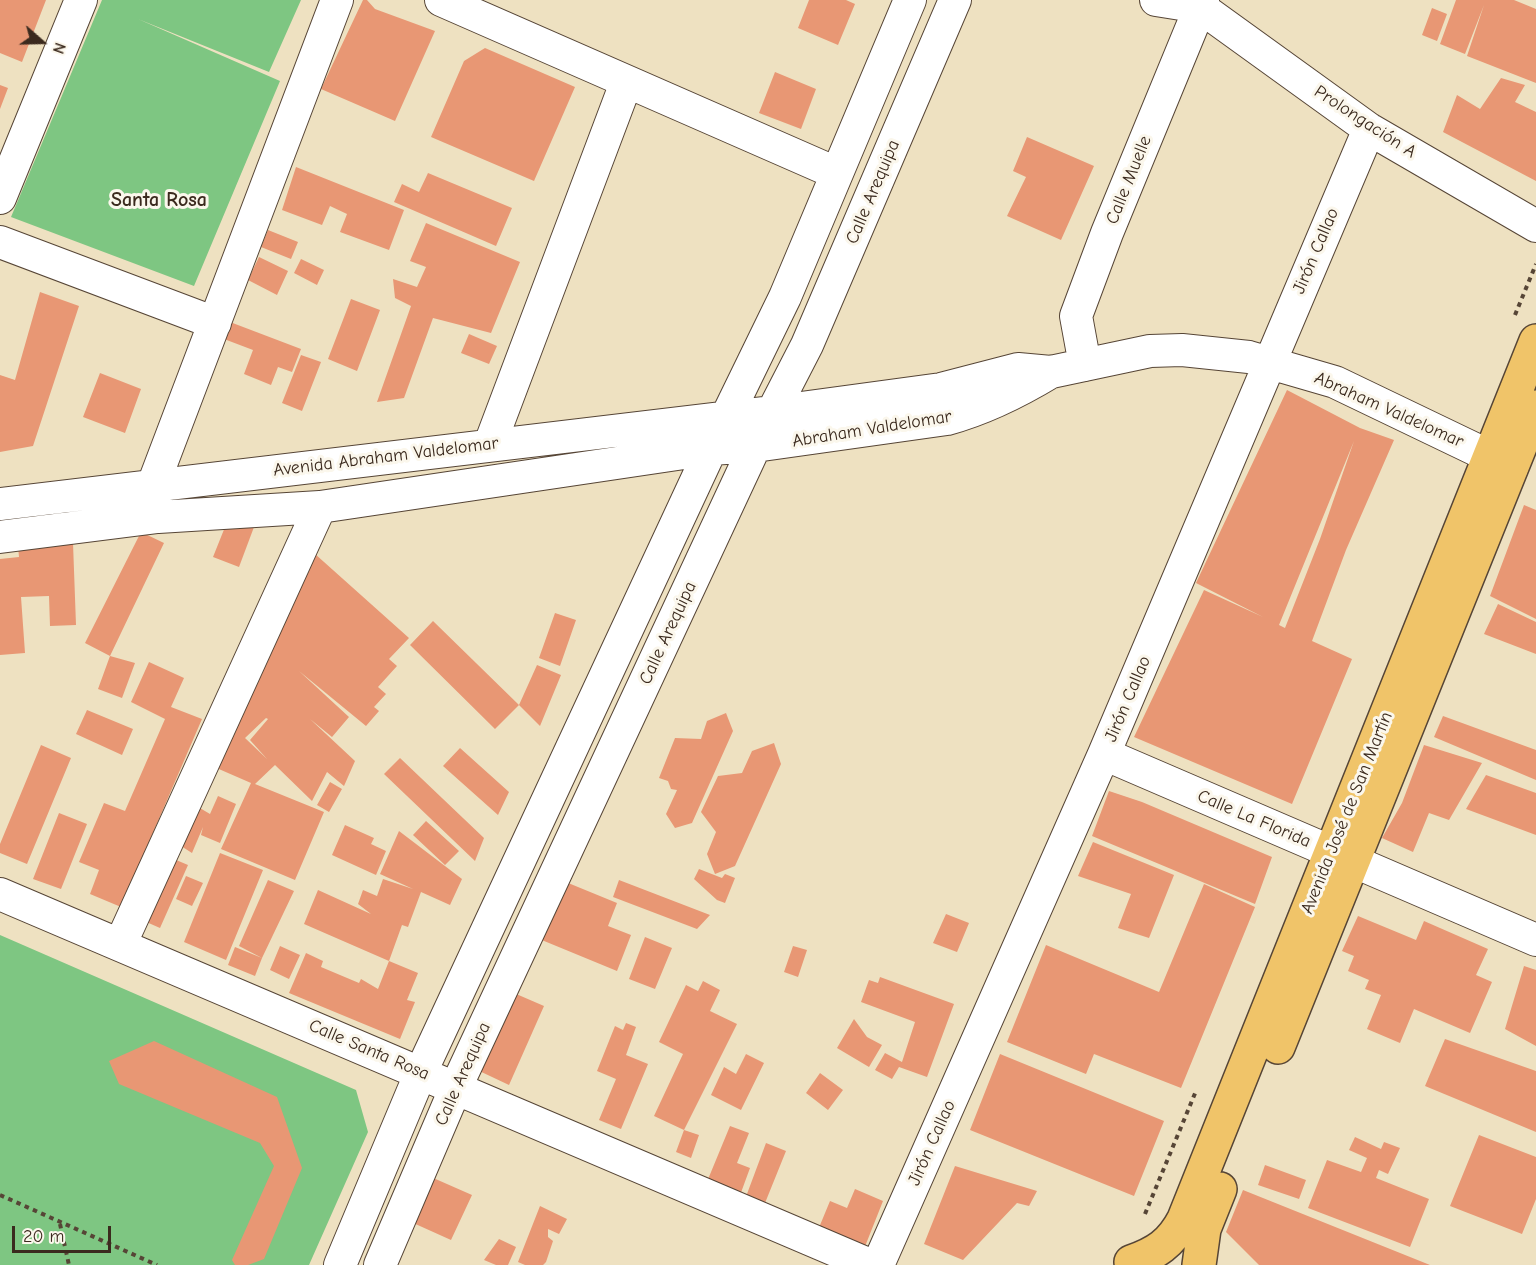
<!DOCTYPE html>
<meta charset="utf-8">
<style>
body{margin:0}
#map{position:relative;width:1536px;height:1265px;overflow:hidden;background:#eee1c1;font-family:"Comic Neue",sans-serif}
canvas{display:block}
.north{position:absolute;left:12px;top:12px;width:60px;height:60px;-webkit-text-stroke:4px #fbf7ec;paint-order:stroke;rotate:110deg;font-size:16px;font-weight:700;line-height:24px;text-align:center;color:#3b2a1e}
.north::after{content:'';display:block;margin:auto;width:21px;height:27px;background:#3b2a1e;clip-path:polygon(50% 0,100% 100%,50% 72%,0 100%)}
.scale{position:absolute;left:12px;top:1226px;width:99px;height:27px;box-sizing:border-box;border:3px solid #3b2a1e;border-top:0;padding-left:8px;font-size:18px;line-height:21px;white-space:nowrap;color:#3b2a1e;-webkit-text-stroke:4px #fbf7ec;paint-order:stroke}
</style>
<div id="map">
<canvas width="1536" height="1265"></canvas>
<div class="north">N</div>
<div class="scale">20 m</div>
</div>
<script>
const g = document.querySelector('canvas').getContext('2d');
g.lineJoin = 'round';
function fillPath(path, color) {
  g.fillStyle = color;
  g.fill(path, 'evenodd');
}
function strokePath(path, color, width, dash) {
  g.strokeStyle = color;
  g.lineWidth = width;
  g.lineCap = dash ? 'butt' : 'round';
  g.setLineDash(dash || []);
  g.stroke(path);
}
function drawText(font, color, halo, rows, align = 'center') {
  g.font = font + ' "Comic Neue",sans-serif';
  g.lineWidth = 6;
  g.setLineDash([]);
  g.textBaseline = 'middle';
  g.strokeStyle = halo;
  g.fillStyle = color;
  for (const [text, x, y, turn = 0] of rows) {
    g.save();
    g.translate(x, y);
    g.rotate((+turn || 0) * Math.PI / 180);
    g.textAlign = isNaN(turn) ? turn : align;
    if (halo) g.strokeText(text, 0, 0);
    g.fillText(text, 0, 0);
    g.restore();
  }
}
fillPath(new Path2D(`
 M102 0H301L269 72 138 19 280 81 194 286 11 217Z
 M0 935 356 1090 368 1132 309 1265H0Z`), '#7ec682');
fillPath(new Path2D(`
 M0 0H46L22 62 0 53Z
 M363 0H367L375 9 435 31 395 121 321 89Z
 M809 0H846L855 4 838 45 798 28Z
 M1456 0H1514L1536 9V83L1467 56 1484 5 1465 54 1440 44Z
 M1432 8 1447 14 1437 41 1422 35Z
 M485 48 575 87 534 181 431 137 464 61Z
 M775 72 816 89 801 129 759 113Z
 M1501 78 1525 85 1515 102 1536 112V181L1443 132 1457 95 1480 109Z
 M0 85 8 88 0 109Z
 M1027 137 1094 166 1061 240 1007 216 1026 177 1013 171Z
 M296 167 404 210 389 250 340 232 347 214 330 206 322 225 282 210Z
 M428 173 512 208 496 246 394 202 402 184 419 192Z
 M426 223 520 262 491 333 433 318 404 398 377 402 411 306 395 298 393 279 417 287 426 267 410 261Z
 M268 230 298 242 291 259 261 247Z
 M259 257 288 271 277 295 248 280Z
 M301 259 324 270 317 285 294 273Z
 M40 292 79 306 33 446 0 452V375L15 380Z
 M351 299 380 310 357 371 328 359Z
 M230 322 301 349 292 372 278 367 271 385 244 374 253 350 224 339Z
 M469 334 497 346 489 364 461 353Z
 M301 355 321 362 302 411 282 403Z
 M100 373 141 389 125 433 83 417Z
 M1287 390 1360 428 1394 440 1346 550 1312 641 1352 659 1292 804 1134 737 1204 590 1263 617 1196 583ZM1354 441 1320 539 1285 628 1279 625Z
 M1524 505 1536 510V619L1490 596Z
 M229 517 254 527 239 567 213 557Z
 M141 532 164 543 110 656 135 663 122 698 98 689 110 656 85 643Z
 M73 543 76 625 50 626 49 596 21 597 25 653 0 655V559L19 557 18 546Z
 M305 545 409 638 389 659 397 666 378 687 386 694 374 707 379 711 366 726 299 671 349 717 332 737 310 719 355 761 344 786 327 772 312 801 275 765 255 784 324 812 295 880 221 849 251 783 205 763ZM266 718 268 719 250 740 267 759 245 738Z
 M1498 604 1536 622V654L1484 634Z
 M555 613 576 620 560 666 539 658Z
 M433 621 519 705 537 665 561 675 540 726 519 705 495 729 410 645Z
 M149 662 184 678 171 707 202 719 121 907 90 894 99 870 79 862 104 803 125 811 165 719 131 702Z
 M87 710 133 729 122 755 76 734Z
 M726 713 733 731 692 823 675 828 666 814 677 790 671 789 668 781 659 778 675 738 701 739 707 721Z
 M1443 716 1536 750V780L1434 737Z
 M774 743 781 764 735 866 715 874 707 854 716 832 701 812 718 776 742 773 752 751Z
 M41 745 71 758 27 864 0 853V844Z
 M1424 745 1482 763 1449 820 1429 813 1413 852 1382 838 1402 803Z
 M460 748 509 792 498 815 443 766Z
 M400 758 484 838 475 861 384 774Z
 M1486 775 1536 793V835L1466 809Z
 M330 782 342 789 329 812 317 805Z
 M1109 791 1142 802 1272 857 1255 904 1092 836Z
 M218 796 236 804 220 843 201 835 203 827 192 853 170 839 188 801 210 814Z
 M59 813 87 824 61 889 33 879Z
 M426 821 459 851 445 865 413 835Z
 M345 825 374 838 371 844 386 851 376 875 332 855Z
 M399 831 462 879 450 905 421 892 408 927 402 925 389 961 304 924 318 890 371 914 358 904 363 890 377 896 383 879 413 889 380 874Z
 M1093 842 1174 875 1149 938 1118 928 1131 894 1078 876Z
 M220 853 263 870 226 960 184 942Z
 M162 854 188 865 160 928 135 917Z
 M699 869 722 878 725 874 735 878 725 903 717 900 694 879Z
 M186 876 203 883 192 906 176 899Z
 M556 878 617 903 608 926 631 935 617 971 532 936Z
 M268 880 294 891 262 958 239 946Z
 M619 880 710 915 697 929 613 897Z
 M1204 884 1255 907 1181 1088 1094 1054 1086 1074 1007 1042 1046 945 1159 992Z
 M946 914 969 923 957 952 933 943Z
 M1358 916 1416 940 1424 921 1488 949 1476 975 1492 982 1470 1033 1414 1009 1400 1043 1367 1029 1381 995 1365 989 1369 980 1348 971 1354 956 1342 951Z
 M645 937 672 948 655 989 629 979Z
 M280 946 300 955 289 979 270 970Z
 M793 946 807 950 798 977 784 972Z
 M235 947 262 958 255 976 228 965Z
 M306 953 323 961 321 967 359 983 361 979 378 989 389 961 418 973 407 1000 415 1002 400 1039 289 993Z
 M1524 966 1536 970V1046L1505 1029Z
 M880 977 954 1004 927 1077 899 1067 892 1079 875 1070 885 1053 902 1062 915 1022 861 1002 869 980 878 983Z
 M703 981 720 990 710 1011 737 1024 684 1130 654 1116 683 1054 659 1042 686 985 698 991Z
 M507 990 544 1006 509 1085 473 1068Z
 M854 1019 867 1037 882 1045 869 1067 837 1048Z
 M626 1023 636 1027 626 1055 648 1064 621 1129 599 1120 616 1079 597 1071 615 1026 623 1030Z
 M1445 1039 1536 1071V1132L1425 1086Z
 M154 1041 277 1097 302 1168 264 1259 248 1265H235L232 1260 274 1166 260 1143 119 1084 109 1061Z
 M746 1054 764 1063 741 1110 711 1095 724 1067 736 1074Z
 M1000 1054 1164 1121 1134 1196 970 1130Z
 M820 1073 843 1090 828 1110 806 1093Z
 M730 1126 749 1133 737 1163 750 1168 739 1198 704 1189Z
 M684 1130 699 1135 691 1158 676 1152Z
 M1479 1135 1536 1157V1199L1522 1234 1450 1206Z
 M1355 1137 1381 1149 1384 1142 1400 1148 1388 1174 1379 1170 1376 1178 1429 1199 1410 1247 1308 1208 1327 1160 1361 1172 1367 1158 1349 1150Z
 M766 1143 786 1151 763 1208 744 1202Z
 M1265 1165 1306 1180 1299 1199 1258 1185Z
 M955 1166 1037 1191 1029 1206 1017 1203 963 1260 924 1244Z
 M431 1177 472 1195 451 1240 411 1222Z
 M855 1189 883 1201 864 1249 818 1230 830 1201 847 1208Z
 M1243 1190 1430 1265H1259L1226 1232Z
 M540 1206 567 1219 559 1234 548 1229V1237L553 1241 546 1262 543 1265H525L518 1262Z
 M499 1239 516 1247 508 1265H496L484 1260Z`), '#e89774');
const minor = new Path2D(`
 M441 0 836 173
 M1156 0 1200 7
 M1195 0 1200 7 1369 129 1536 226
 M0 198 81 0
 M0 242 215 323
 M1085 365 1076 316 1107 233 1203 0
 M490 444 626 83
 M156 502 153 485 337 0
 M0 504 773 412 941 389 1018 369 1051 372 1150 351 1182 350 1249 357 1335 382 1512 467
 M0 537 158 517 320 507 711 449 755 446 947 419C984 409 1018 392 1051 372
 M1104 754 1536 940
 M0 894 870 1265
 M120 945 320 507
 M340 1265 421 1072 711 449 785 297 910 0
 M380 1265 456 1087 755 446 807 345 955 0
 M878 1265 1104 754 1369 129`);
const major = new Path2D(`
 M1278 1047 1536 407
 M1131 1262C1156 1253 1171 1244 1184 1219L1536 341
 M1199 1265 1204 1229 1220 1189`);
strokePath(minor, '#564536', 34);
strokePath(major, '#564536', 36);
strokePath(new Path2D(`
 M1515 315 1536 264
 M0 1195 157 1265
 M1145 1214 1196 1091
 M60 1224 69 1265`), '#564536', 4, [4.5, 4.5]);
strokePath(minor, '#fff', 32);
strokePath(major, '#f0c469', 33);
drawText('18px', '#3b2a1e', '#fbf7ec', [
 ["Prolongación A",1365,122,33],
 ["Calle Muelle",1129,180,-68],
 ["Calle Arequipa",873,192,-67],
 ["Jirón Callao",1316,251,-67],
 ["Abraham Valdelomar",1389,410,24],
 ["Abraham Valdelomar",872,429,-9],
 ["Avenida Abraham Valdelomar",386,457,-7],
 ["Calle Arequipa",668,633,-65],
 ["Jirón Callao",1128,699,-67],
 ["Avenida José de San Martín",1347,813,-68],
 ["Calle La Florida",1254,819,23],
 ["Calle Santa Rosa",369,1050,23],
 ["Calle Arequipa",463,1074,-66],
 ["Jirón Callao",932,1143,-66]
]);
drawText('bold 20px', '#3b2a1e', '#fbf7ec', [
 ["Santa Rosa",159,200]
]);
</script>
